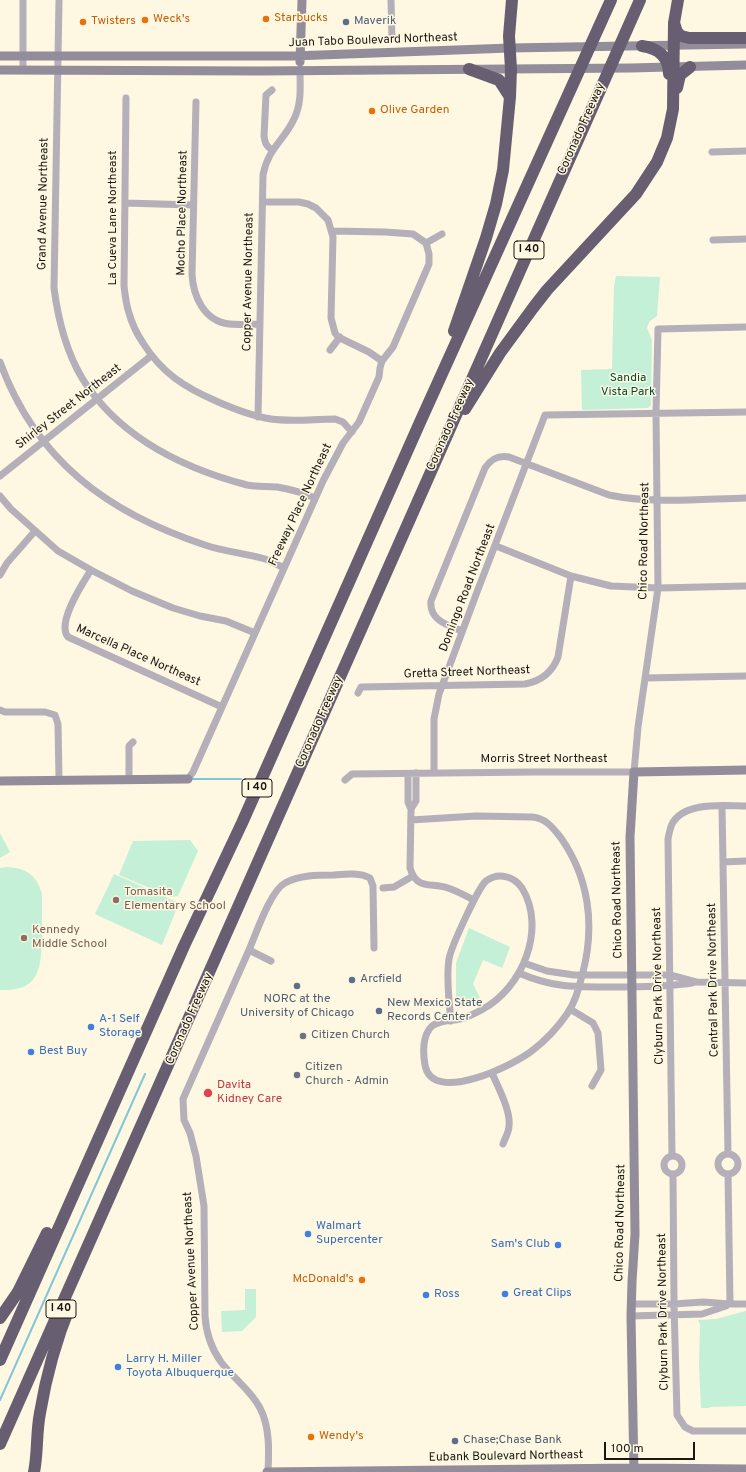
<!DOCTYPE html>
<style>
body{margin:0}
#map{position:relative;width:746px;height:1472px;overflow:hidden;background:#fef7e1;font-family:Overpass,sans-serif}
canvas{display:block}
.scale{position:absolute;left:604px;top:1442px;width:91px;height:18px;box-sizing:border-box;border:2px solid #19170f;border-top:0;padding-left:5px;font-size:12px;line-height:14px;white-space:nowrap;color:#19170f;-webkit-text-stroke:3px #fef7e1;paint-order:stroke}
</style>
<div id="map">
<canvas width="746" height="1472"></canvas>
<div class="scale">100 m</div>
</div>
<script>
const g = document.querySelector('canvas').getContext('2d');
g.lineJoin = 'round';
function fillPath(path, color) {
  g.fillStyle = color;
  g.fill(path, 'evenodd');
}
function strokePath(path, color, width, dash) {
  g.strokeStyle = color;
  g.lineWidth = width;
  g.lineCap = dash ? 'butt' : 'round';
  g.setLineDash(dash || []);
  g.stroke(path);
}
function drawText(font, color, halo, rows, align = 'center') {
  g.font = font + ' Overpass,sans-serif';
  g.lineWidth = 3;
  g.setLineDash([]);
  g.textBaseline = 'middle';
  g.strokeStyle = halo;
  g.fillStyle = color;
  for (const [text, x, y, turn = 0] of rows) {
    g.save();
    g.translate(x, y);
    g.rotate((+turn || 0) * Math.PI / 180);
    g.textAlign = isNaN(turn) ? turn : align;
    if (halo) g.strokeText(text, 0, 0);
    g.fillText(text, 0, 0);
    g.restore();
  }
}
fillPath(new Path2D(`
 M616 276 660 277 657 316 649 322 647 328 652 340 651 405 648 408 582 410 581 370 612 369 614 286Z
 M0 833 10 852 0 858Z
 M190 840 198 851 178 896 171 897 119 875 133 841Z
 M7 867C26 868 37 875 42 894 42 909 42 923 42 938 41 969 39 992 0 990V868Z
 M114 874 179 903 162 945 95 914Z
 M469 928 510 947 502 968 483 960 473 984 480 998 460 1008 456 1004V963Z
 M245 1289H256V1317L242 1331 222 1332 221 1311 245 1310Z
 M746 1311V1406L710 1407 709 1408H701L699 1366 700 1325 698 1320 716 1319Z`), '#c3f0d6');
strokePath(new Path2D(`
 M190 779H241
 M0 1400 145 1074`), '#80c6d8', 2);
strokePath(new Path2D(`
 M59 0 54 288C58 319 66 351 82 378 118 436 182 468 247 485 256 487 267 486 277 487 290 489 303 493 315 498
 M391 0 392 39
 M23 70V0
 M126 98 124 286C125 295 126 304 129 313 132 324 137 334 143 343 162 373 184 387 216 401 234 409 251 416 271 419 292 422 314 419 335 419L343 422 352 432
 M196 102 192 274C193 296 204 321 229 324 239 325 250 324 260 324
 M272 150C266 146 265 143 264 136L266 95 272 90
 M712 152 746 151
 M263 202H299L308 204 316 208 328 220 333 237 331 318 335 333 338 337 369 352 382 361
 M125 203 193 205
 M713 240 746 239
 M426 243 442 234
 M330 350 340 337
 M0 362C36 461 108 513 205 545 225 552 245 553 265 559 271 561 278 565 284 568
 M258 417 263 175C268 148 284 141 294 119 302 103 300 86 300 70
 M0 476 151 356
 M0 496 11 509 58 551 91 570 132 591 173 608 200 616 226 621 255 633
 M496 546 571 576 611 586 658 588 746 586
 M91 570C83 583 56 623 68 637L222 707
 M0 575 7 563 35 531
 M462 631C447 625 429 620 431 601L485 468C491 459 498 455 509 457L609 495C652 504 701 499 746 498
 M645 678 746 676
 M358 693 361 687 525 684C541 681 552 673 558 657L571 576
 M0 710 5 712H45L55 715 58 724 59 779
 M434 773V719L439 694 477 592 545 415 746 412
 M408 774V802L411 809 410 868C417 891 431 882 448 888 457 891 466 896 474 900
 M129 779V746L133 742
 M188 779 193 772 323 481 343 443 359 422 379 377 380 368 382 361 393 347 429 264V254L426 243 413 234 385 232 332 231
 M345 780 352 774 534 772H634L638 727 658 588 656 413 658 329 746 327
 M722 806 728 1154
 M411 809 416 801V773
 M411 820 476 816 532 817C546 818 553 828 561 838 589 878 595 925 583 972 579 987 576 1001 567 1014 558 1027 546 1040 533 1050 516 1064 432 1106 425 1065 423 1054 422 1035 432 1026 440 1020 451 1021 460 1019 468 1017 476 1013 483 1009 522 988 547 929 522 888 514 876 498 872 486 881 478 888 451 947 449 959 446 977 449 1003 451 1021
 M723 862 746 861
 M383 888 394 887 413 876
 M249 950C256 934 270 891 285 883 299 875 318 875 333 875 345 874 359 872 370 878L373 886 374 948
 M524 963 547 971 574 975H670L696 982 746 983
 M519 973C553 988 576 987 612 987 639 987 665 987 692 983
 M570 1009 593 1023 598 1033 601 1070 592 1086
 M492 1073C498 1087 511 1111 509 1126 509 1132 505 1138 503 1144
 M718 1164a10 10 0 1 1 20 0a10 10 0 1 1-20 0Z
 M664 1165a9 9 0 1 1 18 0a9 9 0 1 1-18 0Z
 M672 1156 668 839C669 834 670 828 672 824 684 801 724 806 746 806
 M673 1174 674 1304 677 1415 685 1427 693 1431H746
 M728 1174 730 1304
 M632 1304H674L703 1302 730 1304H746
 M631 1316 702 1314 726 1306
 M268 1472C269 1451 270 1427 260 1408 251 1390 233 1378 221 1362 211 1348 206 1332 205 1316L204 1206 196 1156 190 1133 184 1120 183 1099 249 950 271 961`), '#b4afb8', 7);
strokePath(new Path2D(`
 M0 56H293L510 48 746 44
 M300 62 302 0
 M0 70 261 71 631 68 746 65
 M0 781 188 779
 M267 1472 634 1468 746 1469
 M634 1472 631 1316 632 1282 635 1234 630 837 634 772 746 770`), '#938c9a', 9);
strokePath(new Path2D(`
 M674 23 677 32 681 36 689 38H746
 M642 46C658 48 669 57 669 74
 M469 69 499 80 510 97
 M677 88 680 75 690 67
 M454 331 486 238 496 204 503 170 510 97 511 69 509 36 512 0
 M465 409 500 353 533 308 547 290 636 194 657 162 667 138 673 109 674 23 678 0
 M0 1318 18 1292 47 1233
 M0 1360 184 946 242 823 421 420 611 0
 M0 1444C215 963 426 481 640 0
 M34 1472C38 1453 36 1433 40 1413 46 1377 56 1340 70 1306`), '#675f71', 12);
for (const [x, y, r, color] of [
 [266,19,4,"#e8710a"],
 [145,20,4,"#e8710a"],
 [83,22,4,"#e8710a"],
 [346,22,4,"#5c6f8a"],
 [372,111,4,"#e8710a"],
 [116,900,4,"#8d6e63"],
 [24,938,4,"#8d6e63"],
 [352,980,4,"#5c6f8a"],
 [297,986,4,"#5c6f8a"],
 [379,1011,4,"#5c6f8a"],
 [91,1027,4,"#3f7fe0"],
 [303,1036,4,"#6b7280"],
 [31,1052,4,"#3f7fe0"],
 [297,1075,4,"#6b7280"],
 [208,1093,5,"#e0444e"],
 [308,1234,4,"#3f7fe0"],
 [558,1245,4,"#3f7fe0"],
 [362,1280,4,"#e8710a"],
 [505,1294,4,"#3f7fe0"],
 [426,1295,4,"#3f7fe0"],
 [118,1367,4,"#3f7fe0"],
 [311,1437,4,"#e8710a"],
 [455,1441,4,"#5c6f8a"]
]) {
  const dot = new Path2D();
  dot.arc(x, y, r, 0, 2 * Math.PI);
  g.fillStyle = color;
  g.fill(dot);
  strokePath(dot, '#fef7e1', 1.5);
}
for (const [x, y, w] of [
 [529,250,30],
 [257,788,30],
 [61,1309,30]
]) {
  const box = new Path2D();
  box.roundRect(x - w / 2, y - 9, w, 18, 3);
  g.fillStyle = '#fef7e1';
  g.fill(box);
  strokePath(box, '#19170f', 1);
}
drawText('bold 11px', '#19170f', null, [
 ["I 40",529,250],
 ["I 40",257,788],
 ["I 40",61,1309]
]);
drawText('12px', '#c56008', '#fef7e1', [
 ["Starbucks",274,19],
 ["Weck's",153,20],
 ["Twisters",91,22],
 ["Olive Garden",380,111],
 ["McDonald's",354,1280,"right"],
 ["Wendy's",319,1437]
], 'left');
drawText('12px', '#4e5e75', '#fef7e1', [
 ["Maverik",354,22],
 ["Arcfield",360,980],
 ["NORC at the",297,1000,"center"],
 ["University of Chicago",297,1014,"center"],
 ["New Mexico State",387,1004],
 ["Records Center",387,1018],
 ["Chase;Chase Bank",463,1441]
], 'left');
drawText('12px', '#19170f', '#fef7e1', [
 ["Juan Tabo Boulevard Northeast",373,41,-2],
 ["Coronado Freeway",582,129,-66],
 ["Grand Avenue Northeast",44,204,-89],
 ["Mocho Place Northeast",183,213,-89],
 ["La Cueva Lane Northeast",114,218,-90],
 ["Copper Avenue Northeast",249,282,-89],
 ["Shirley Street Northeast",69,407,-38],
 ["Coronado Freeway",451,425,-66],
 ["Freeway Place Northeast",301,505,-65],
 ["Chico Road Northeast",645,541,-89],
 ["Domingo Road Northeast",468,588,-69],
 ["Marcella Place Northeast",138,656,24],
 ["Gretta Street Northeast",467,673,-2],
 ["Coronado Freeway",320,722,-66],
 ["Morris Street Northeast",544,760],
 ["Chico Road Northeast",618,900,-91],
 ["Central Park Drive Northeast",714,980,-91],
 ["Clyburn Park Drive Northeast",659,986,-91],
 ["Coronado Freeway",190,1019,-66],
 ["Chico Road Northeast",621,1223,-89],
 ["Copper Avenue Northeast",192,1261,-93],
 ["Clyburn Park Drive Northeast",664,1312,-91],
 ["Eubank Boulevard Northeast",506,1457,-1]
]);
drawText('12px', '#014d2f', '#fef7e1', [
 ["Sandia",628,379],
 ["Vista Park",628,393]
]);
drawText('12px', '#785e54', '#fef7e1', [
 ["Tomasita",124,893],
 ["Elementary School",124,907],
 ["Kennedy",32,931],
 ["Middle School",32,945]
], 'left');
drawText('12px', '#366cbe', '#fef7e1', [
 ["A-1 Self",99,1020],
 ["Storage",99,1034],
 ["Best Buy",39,1052],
 ["Walmart",316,1227],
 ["Supercenter",316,1241],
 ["Sam's Club",550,1245,"right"],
 ["Great Clips",513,1294],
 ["Ross",434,1295],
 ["Larry H. Miller",126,1360],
 ["Toyota Albuquerque",126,1374]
], 'left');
drawText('12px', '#5b616d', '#fef7e1', [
 ["Citizen Church",311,1036],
 ["Citizen",305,1068],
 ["Church - Admin",305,1082]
], 'left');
drawText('12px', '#be3a42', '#fef7e1', [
 ["Davita",217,1086],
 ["Kidney Care",217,1100]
], 'left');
</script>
